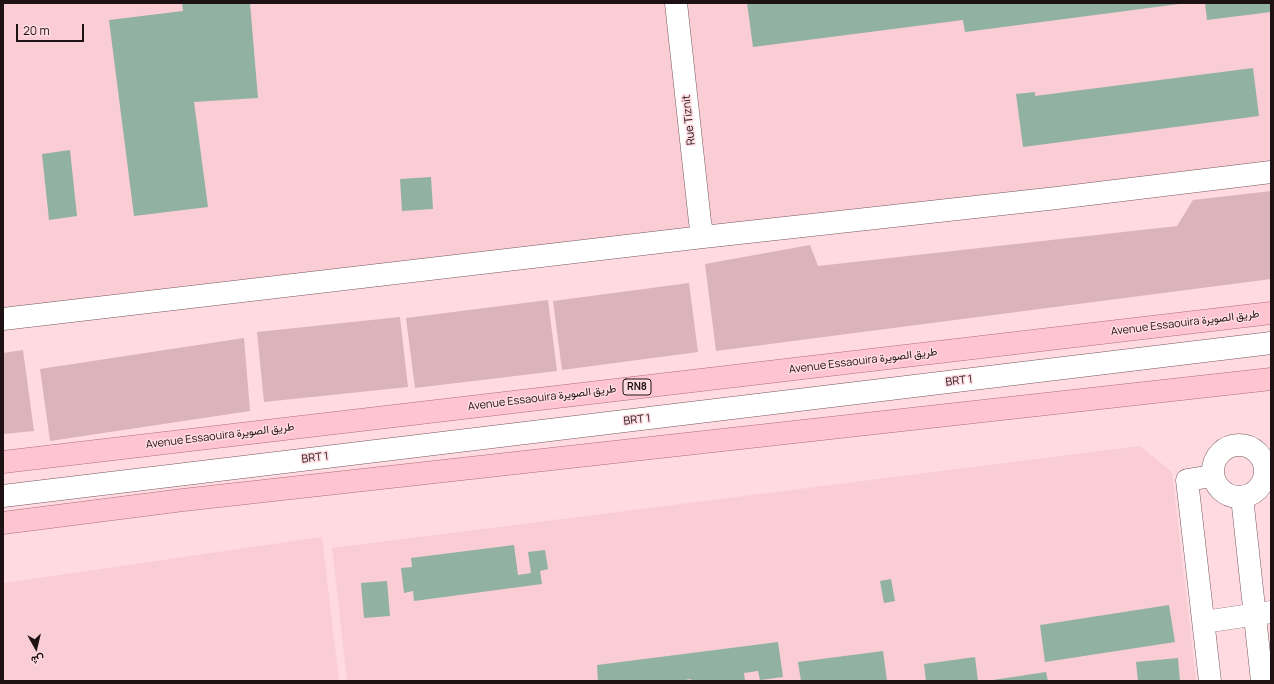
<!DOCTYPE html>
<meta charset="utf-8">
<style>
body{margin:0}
#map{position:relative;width:1274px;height:684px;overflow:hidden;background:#ffdae0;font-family:Manrope,Vazirmatn,sans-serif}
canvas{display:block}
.frame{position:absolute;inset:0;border:4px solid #1d1114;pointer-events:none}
.north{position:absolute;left:16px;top:628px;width:40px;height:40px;-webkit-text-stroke:3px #ffdae0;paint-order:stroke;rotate:172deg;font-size:11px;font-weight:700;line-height:16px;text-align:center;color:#1d1114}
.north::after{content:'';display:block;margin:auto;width:14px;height:18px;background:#1d1114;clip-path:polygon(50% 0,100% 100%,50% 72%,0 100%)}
.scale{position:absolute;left:16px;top:24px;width:68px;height:18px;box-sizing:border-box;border:2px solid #1d1114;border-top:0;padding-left:5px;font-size:12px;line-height:14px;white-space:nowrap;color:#1d1114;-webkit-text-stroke:3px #ffdae0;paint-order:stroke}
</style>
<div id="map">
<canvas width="1274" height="684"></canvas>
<div class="frame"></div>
<div class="north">ش</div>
<div class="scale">20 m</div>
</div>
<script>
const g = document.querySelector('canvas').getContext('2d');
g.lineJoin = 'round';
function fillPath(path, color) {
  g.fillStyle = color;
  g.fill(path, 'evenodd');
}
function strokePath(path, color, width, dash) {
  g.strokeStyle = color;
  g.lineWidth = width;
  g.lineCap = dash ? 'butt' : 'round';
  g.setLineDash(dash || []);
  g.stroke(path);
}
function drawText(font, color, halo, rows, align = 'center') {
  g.font = font + ' Manrope,Vazirmatn,sans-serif';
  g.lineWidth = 3;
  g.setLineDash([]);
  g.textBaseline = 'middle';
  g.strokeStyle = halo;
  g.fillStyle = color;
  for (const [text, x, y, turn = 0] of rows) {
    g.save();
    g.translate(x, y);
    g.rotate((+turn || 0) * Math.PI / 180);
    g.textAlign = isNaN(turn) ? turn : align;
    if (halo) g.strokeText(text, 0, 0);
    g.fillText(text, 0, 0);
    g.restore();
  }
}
fillPath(new Path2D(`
 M3 3H1271V165L3 312Z
 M1140 446 1172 472 1196 681H347L332 548Z
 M322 537 339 681H3V583Z`), '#facdd5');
fillPath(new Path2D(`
 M1271 191V279L716 351 705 264 810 245 818 266 1177 226 1193 200Z
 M689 283 698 352 562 370 553 301Z
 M548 300 557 371 415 388 406 318Z
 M400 317 408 387 264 402 257 332Z
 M244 338 250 411 50 441 40 369Z
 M23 350 34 431 3 434V353Z`), '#dbb4bb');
fillPath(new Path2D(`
 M182 3H250L258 98 194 102 208 207 134 216 109 20 183 11Z
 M747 3H1179V4L965 32 963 20 753 47Z
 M1205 3H1271V12L1207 20Z
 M1253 68 1259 116 1023 147 1016 94 1035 92V96Z
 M70 150 77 216 49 220 42 154Z
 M431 177 433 209 402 211 400 179Z
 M514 545 518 575 531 573 528 552 545 550 548 569 540 571 542 584 414 601 413 591 404 593 401 568 412 567 411 558Z
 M891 579 895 601 884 603 880 581Z
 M387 581 390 616 364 618 361 583Z
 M1169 605 1175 642 1045 662 1040 625Z
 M778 642 783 677 760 680 758 671 744 673 745 681H691V679L679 681H598L597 665Z
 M883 651 887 681H801L798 662Z
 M975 657 978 681H926L924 664Z
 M1178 658 1180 681H1138L1136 662Z
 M1046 672 1048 681H993V680Z`), '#91b1a2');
const minor = new Path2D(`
 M676 3 700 222 703 237
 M3 319 703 237 1057 198 1271 172
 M1213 471a26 26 0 1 1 52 0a26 26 0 1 1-52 0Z
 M3 496 1271 343
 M1242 497 1262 681
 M1204 622 1271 612
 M1210 681 1187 480 1213 476`);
const major = new Path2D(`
 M3 462 1271 313
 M3 523 183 500 1271 379`);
strokePath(minor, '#76575d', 23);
strokePath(major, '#af6d7b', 23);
strokePath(minor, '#fff', 22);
strokePath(major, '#fec5d1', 22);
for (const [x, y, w] of [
 [637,387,28]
]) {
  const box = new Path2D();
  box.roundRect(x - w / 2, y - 8, w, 16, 3);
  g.fillStyle = '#ffdae0';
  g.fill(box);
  strokePath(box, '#1d1114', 1);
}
drawText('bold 10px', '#1d1114', null, [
 ["RN8",637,387]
]);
drawText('11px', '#1d1114', '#ffdae0', [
 ["Rue Tiznit",689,120,-96],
 ["Avenue Essaouira طريق الصويرة",1185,323,-7],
 ["Avenue Essaouira طريق الصويرة",863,361,-7],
 ["BRT 1",959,381,-7],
 ["Avenue Essaouira طريق الصويرة",542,398,-7],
 ["BRT 1",637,420,-7],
 ["Avenue Essaouira طريق الصويرة",220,436,-7],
 ["BRT 1",315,458,-7]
]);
</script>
